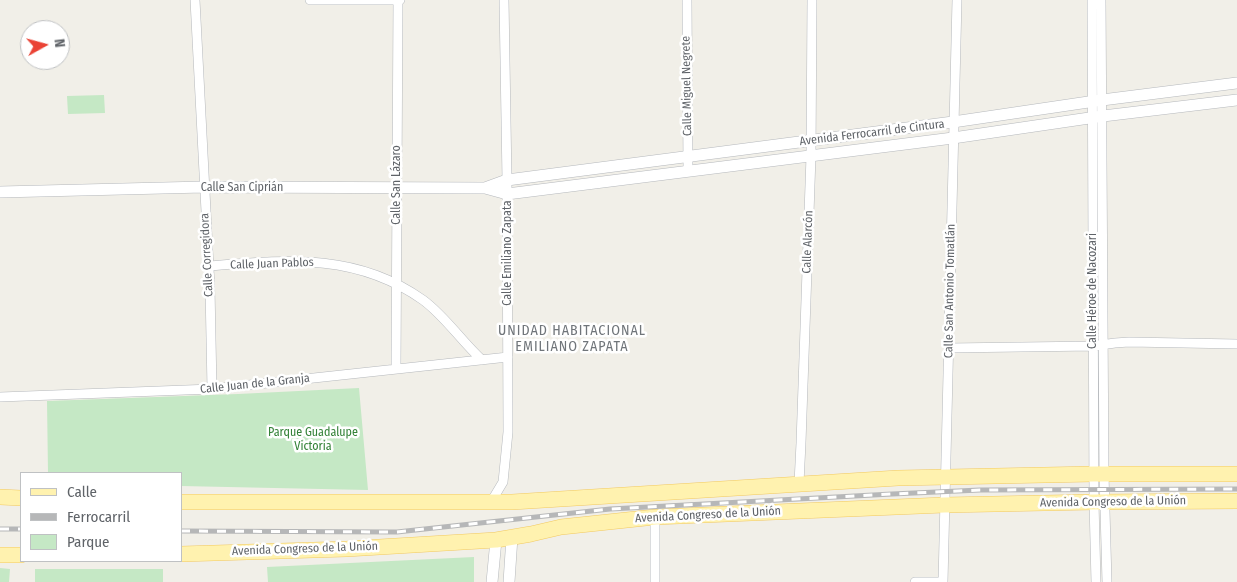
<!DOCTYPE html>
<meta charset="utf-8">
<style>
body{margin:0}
#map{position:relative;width:1237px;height:582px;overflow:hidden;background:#f1efe8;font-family:"Fira Sans Condensed",sans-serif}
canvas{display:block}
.legend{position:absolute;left:20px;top:472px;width:162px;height:90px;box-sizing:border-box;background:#fff;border:1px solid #bfc1c3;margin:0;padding:6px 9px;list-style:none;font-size:15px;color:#5f6368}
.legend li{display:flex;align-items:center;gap:10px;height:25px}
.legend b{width:25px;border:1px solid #bfc1c3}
.north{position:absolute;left:20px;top:20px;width:50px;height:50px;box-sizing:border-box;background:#fff;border:1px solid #bfc1c3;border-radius:50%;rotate:83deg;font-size:14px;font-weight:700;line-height:20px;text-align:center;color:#5f6368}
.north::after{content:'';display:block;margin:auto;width:18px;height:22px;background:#ea4335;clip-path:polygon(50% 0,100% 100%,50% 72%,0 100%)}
</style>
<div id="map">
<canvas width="1237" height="582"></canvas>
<ul class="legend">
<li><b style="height:6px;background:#fff2af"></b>Calle</li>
<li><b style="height:6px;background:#b6b7b8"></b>Ferrocarril</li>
<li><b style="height:14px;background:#c5e8c5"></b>Parque</li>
</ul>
<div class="north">N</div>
</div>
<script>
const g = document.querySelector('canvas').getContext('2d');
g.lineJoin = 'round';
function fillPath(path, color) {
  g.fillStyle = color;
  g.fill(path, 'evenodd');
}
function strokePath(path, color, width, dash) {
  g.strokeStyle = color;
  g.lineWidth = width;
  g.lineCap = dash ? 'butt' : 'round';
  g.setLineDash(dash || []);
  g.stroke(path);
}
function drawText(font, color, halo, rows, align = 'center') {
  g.font = font + ' "Fira Sans Condensed",sans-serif';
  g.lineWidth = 5;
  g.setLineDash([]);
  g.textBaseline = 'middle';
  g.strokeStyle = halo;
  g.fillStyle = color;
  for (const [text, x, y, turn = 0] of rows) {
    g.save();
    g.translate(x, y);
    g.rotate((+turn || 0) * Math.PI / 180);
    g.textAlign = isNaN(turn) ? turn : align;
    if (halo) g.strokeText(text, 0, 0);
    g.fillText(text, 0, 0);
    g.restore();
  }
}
fillPath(new Path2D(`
 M104 95 105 113 68 114 67 96Z
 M359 388 368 490 181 486V473H48L47 401 238 394Z
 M474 557V582H268L267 567Z
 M0 568 10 569 9 582H0Z
 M35 569H163V582H35Z`), '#c5e8c5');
const minor = new Path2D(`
 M195 0 210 288 212 389
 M310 0H400
 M687 0 688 171
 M1092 0 1094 502 1096 582
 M1101 0 1104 474 1107 582
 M209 266C285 260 356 252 423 300 446 317 461 341 482 360
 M949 348 1094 346 1115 343 1129 342 1237 344
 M396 369 398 0
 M0 397 212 389 508 357
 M799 483 801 443 811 156 812 0
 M491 502 503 482 508 432 507 180 504 0
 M655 582V517
 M915 582H943
 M943 582 957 0`);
const tertiary = new Path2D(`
 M485 188 507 180 953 122 1102 100 1237 83
 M0 192 204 187 485 188 507 194 953 138 1103 116 1237 100
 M492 582 496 540
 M509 582 512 537`);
const primary = new Path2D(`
 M0 497 21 498
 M181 502H512L898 478 1093 474H1237
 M181 554 346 549 496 540 531 534 561 527 655 517 944 505 1094 502 1237 501
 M0 555H21`);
strokePath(minor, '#b5b8bc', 10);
strokePath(tertiary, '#b5b8bc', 12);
strokePath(primary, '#f2c960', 16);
strokePath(minor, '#fff', 9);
strokePath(tertiary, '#fff', 11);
strokePath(primary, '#fff2af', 15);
const rail = new Path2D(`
 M0 529H21
 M181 531 397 532 610 509 892 494 980 490 1237 489`);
strokePath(rail, '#b6b7b8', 5);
strokePath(rail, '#fff', 3, [9]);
drawText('12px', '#5f6368', '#fff', [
 ["Calle Miguel Negrete",687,86,-91],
 ["Avenida Ferrocarril de Cintura",872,133,-7],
 ["Calle San Lázaro",397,185,-90],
 ["Calle San Ciprián",242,188],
 ["Calle Alarcón",808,242,-88],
 ["Calle Emiliano Zapata",508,253,-90],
 ["Calle Corregidora",207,255,-93],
 ["Calle Juan Pablos",272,264,-2],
 ["Calle San Antonio Tomatlán",950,291,-89],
 ["Calle Héroe de Nacozari",1093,291,-90],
 ["Calle Juan de la Granja",255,384,-6],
 ["Avenida Congreso de la Unión",1113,502,-1],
 ["Avenida Congreso de la Unión",708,515,-3],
 ["Avenida Congreso de la Unión",305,549,-2]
]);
drawText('12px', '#348238', '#fff', [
 ["Parque Guadalupe",313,433],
 ["Victoria",313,447]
]);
g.letterSpacing = '1px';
drawText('14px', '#70757a', '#fff', [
 ["UNIDAD HABITACIONAL",572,331],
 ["EMILIANO ZAPATA",572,347]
]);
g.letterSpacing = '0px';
</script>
